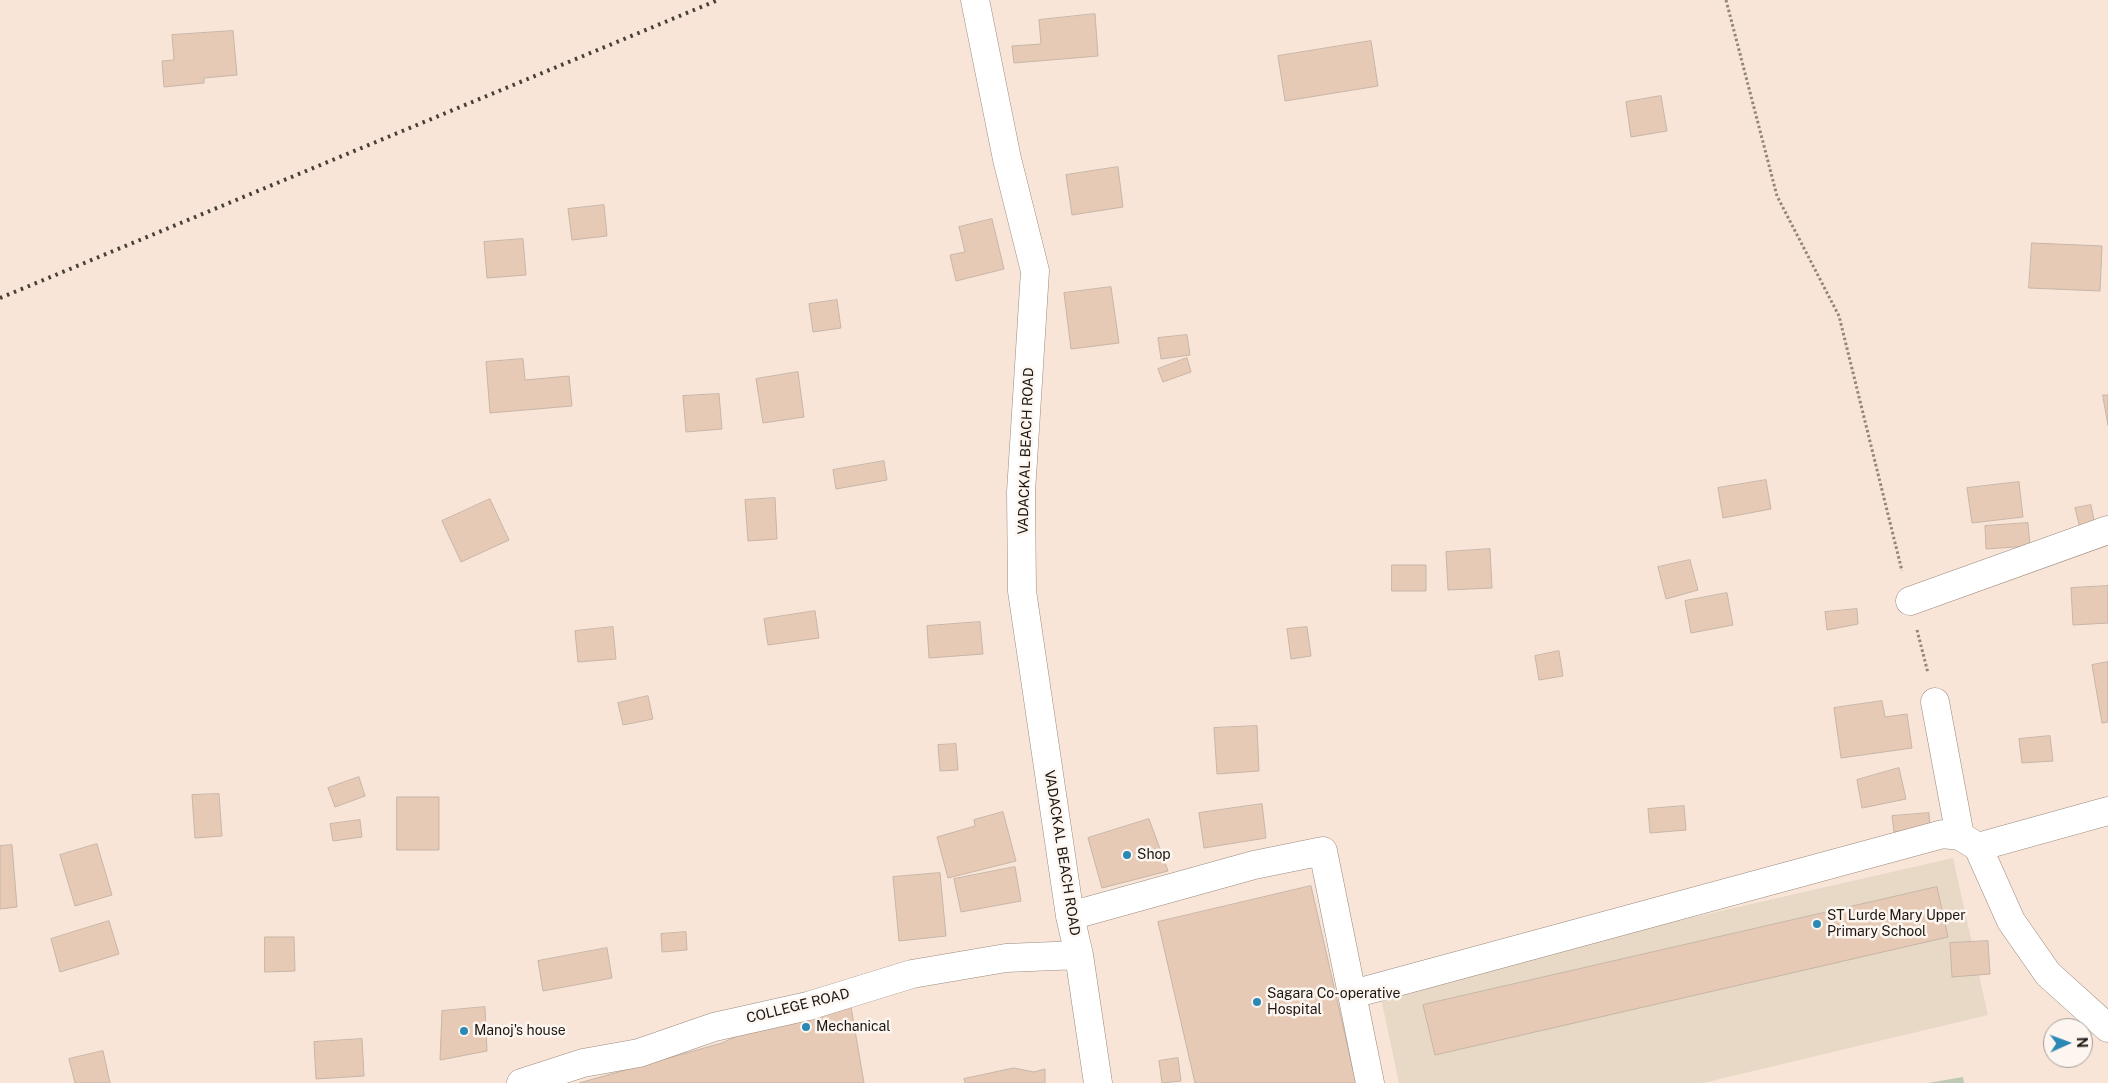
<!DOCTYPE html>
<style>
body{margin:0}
#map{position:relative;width:2108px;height:1083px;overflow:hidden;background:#f8e5d7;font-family:"Public Sans",sans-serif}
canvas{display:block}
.north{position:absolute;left:2043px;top:1018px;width:50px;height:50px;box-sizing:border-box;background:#fdf5ef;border:1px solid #a39c96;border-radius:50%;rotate:88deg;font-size:14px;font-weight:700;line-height:20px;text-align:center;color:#1c1611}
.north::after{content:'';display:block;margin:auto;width:18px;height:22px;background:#2a89b5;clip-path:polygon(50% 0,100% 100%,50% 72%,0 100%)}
</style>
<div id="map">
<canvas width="2108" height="1083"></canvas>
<div class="north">N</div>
</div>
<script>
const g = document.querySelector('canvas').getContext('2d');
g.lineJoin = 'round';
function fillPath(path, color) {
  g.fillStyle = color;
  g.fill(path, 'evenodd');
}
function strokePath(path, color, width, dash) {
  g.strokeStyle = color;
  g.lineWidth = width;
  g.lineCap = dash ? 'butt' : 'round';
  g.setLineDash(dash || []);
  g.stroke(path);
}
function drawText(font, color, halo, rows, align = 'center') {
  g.font = font + ' "Public Sans",sans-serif';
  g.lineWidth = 5;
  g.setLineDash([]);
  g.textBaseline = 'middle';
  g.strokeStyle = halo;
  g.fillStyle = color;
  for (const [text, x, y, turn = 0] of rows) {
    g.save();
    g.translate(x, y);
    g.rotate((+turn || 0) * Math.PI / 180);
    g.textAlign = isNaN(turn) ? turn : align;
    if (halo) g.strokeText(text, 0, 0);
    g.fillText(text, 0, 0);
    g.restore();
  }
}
fillPath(new Path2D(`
 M1953 858 1988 1015 1703 1083H1399L1379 989Z`), '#e7d9c6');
fillPath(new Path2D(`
 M1963 1077 1964 1083H1928Z`), '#bec8b5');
const building = new Path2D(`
 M1095 14 1098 56 1014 63 1012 46 1041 44 1039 20Z
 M233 31 237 75 204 78V83L164 87 162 61 174 60 172 35Z
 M1371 41 1378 86 1285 101 1278 56Z
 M1661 96 1667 131 1631 137 1626 102Z
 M1118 167 1123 207 1072 215 1066 175Z
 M604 205 607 236 572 240 568 209Z
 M992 219 1004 269 956 281 950 255 965 252 959 227Z
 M523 239 526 275 487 278 484 242Z
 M2032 243 2102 246 2100 291 2029 288Z
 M1111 287 1119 343 1071 349 1064 293Z
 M837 300 841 328 813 332 809 304Z
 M1187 335 1190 355 1161 359 1158 338Z
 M1187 358 1191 372 1163 382 1158 369Z
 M523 359 525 380 569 376 572 406 490 413 486 362Z
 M798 372 804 417 763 423 756 379Z
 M719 394 722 429 686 432 683 396Z
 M2103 395H2108V425Z
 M884 461 887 480 836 489 833 470Z
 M1766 480 1771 509 1723 518 1718 488Z
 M2019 482 2023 517 1972 523 1967 488Z
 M775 498 777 539 748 541 745 500Z
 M490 499 509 540 461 562 442 521Z
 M2091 505 2095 525 2080 528 2075 508Z
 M2028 523 2030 546 1986 549 1985 526Z
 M1490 549 1492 588 1448 590 1446 552Z
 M1690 560 1698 590 1666 599 1658 567Z
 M1392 565H1426V591H1392Z
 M2108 586V623L2073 625 2071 588Z
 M1727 593 1733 625 1691 633 1685 601Z
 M1857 609 1858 624 1827 630 1825 612Z
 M815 611 819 638 768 645 764 619Z
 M980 622 983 654 929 658 927 626Z
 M613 627 616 659 578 662 575 631Z
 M1307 627 1311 656 1291 659 1287 629Z
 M1559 651 1563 676 1539 680 1535 656Z
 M2108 662V722L2102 723 2092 665Z
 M648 696 653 719 623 725 618 703Z
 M1882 701 1885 717 1907 714 1912 748 1841 758 1834 708Z
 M1257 726 1259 771 1217 774 1214 728Z
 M2050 736 2053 761 2022 763 2019 739Z
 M956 744 958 770 940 771 938 745Z
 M1899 768 1906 799 1862 808 1857 780Z
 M359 777 365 796 335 807 328 788Z
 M219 794 222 836 195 838 192 795Z
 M397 797H439V850H397Z
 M1262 804 1266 838 1204 848 1199 813Z
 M1684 806 1686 830 1650 833 1648 809Z
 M1003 812 1016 861 948 878 937 837 975 826 974 820Z
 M1929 813 1930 828 1894 832 1892 816Z
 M1149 819 1168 871 1102 888 1088 838Z
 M360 820 362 837 333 841 330 824Z
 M97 844 112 895 75 906 60 855Z
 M12 845 17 907 0 909V846Z
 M1015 867 1021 901 961 912 954 879Z
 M940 873 946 936 899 941 893 877Z
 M1311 886 1356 1083H1195L1158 922Z
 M1937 887 1948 937 1435 1055 1423 1005Z
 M109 921 119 954 60 972 51 939Z
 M686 932 687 950 662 952 661 934Z
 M265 937H294L295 971 265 972Z
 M1988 941 1990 974 1952 977 1950 943Z
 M607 948 612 978 543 991 538 961Z
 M850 1001 864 1083H579L722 1043 800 1007Z
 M485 1007 487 1051 440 1060 442 1011Z
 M362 1039 364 1076 316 1079 314 1042Z
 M103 1051 110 1083H75L69 1059Z
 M1178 1058 1181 1081 1162 1083 1159 1061Z
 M1014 1068 1034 1072 1045 1069V1083H965L964 1079Z`);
fillPath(building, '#e6cab5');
strokePath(building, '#c7b5a7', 1);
const minor = new Path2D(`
 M975 0 1007 159 1035 271 1021 492 1022 591 1070 916 1079 955 1098 1083
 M1910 601 2108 530
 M1935 702 1960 836
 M1978 847 2108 811
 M1070 916 1254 865 1323 851 1370 1083
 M1353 994 1943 834 1960 836 1978 847 2011 921 2048 974 2108 1028
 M521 1083 583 1063 639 1053 714 1027 808 1006 912 974 1006 958 1079 955`);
strokePath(minor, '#9b8a7d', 29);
strokePath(new Path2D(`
 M1726 0 1777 196 1839 316 1902 571
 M1917 630 1928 673`), '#92857b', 3, [2.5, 2.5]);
strokePath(minor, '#fff', 28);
strokePath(new Path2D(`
 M0 298 718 0`), '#463e37', 4, [2.5, 5]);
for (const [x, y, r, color] of [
 [1127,855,5,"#2a89b5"],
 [1817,924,5,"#2a89b5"],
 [1257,1002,5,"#2a89b5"],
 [806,1027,5,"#2a89b5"],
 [464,1031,5,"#2a89b5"]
]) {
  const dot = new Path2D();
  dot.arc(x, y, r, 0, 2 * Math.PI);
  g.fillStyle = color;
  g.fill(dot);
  strokePath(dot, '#fdf5ef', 2);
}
drawText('14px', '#1c1611', '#fdf5ef', [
 ["VADACKAL BEACH ROAD",1026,451,-88],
 ["VADACKAL BEACH ROAD",1062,853,81],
 ["COLLEGE ROAD",798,1006,-14]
]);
drawText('14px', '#1c1611', '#fdf5ef', [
 ["Shop",1137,855],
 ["ST Lurde Mary Upper",1827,916],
 ["Primary School",1827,932],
 ["Sagara Co-operative",1267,994],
 ["Hospital",1267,1010],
 ["Mechanical",816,1027],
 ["Manoj's house",474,1031]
], 'left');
</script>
